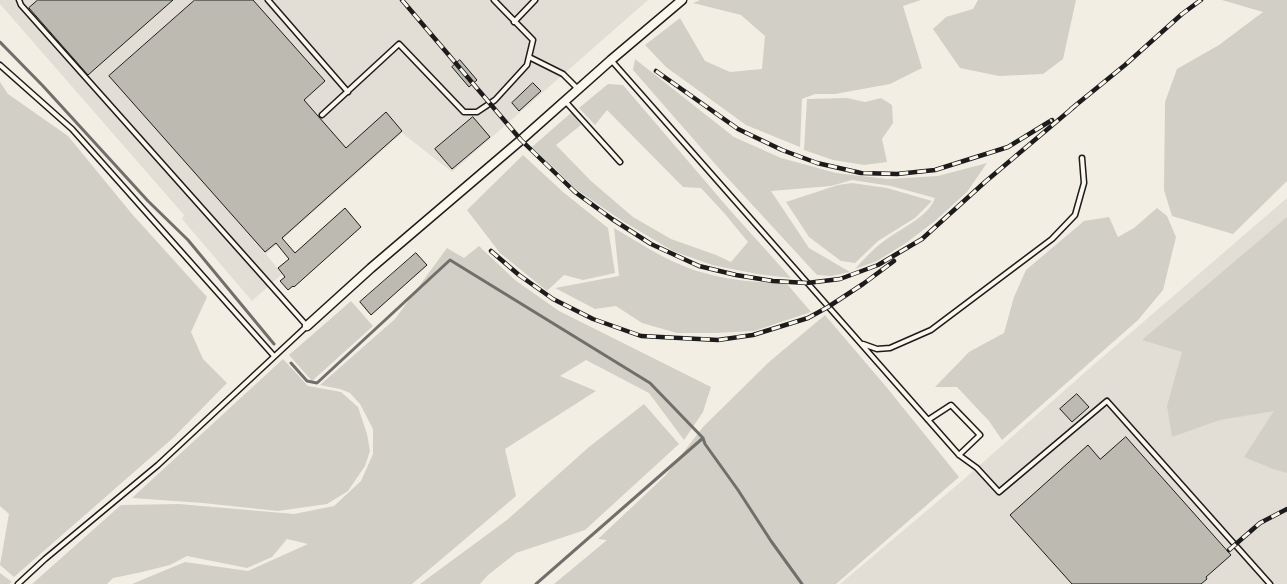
<!DOCTYPE html>
<style>
body{margin:0}
canvas{display:block;background:#f2eee4}
</style>
<canvas width="1287" height="584"></canvas>
<script>
const g = document.querySelector('canvas').getContext('2d');
g.lineJoin = 'round';
function fillPath(path, color) {
  g.fillStyle = color;
  g.fill(path, 'evenodd');
}
function strokePath(path, color, width, dash) {
  g.strokeStyle = color;
  g.lineWidth = width;
  g.lineCap = dash ? 'butt' : 'round';
  g.setLineDash(dash || []);
  g.stroke(path);
}
fillPath(new Path2D(`
 M0 0H648L452 172 402 133 266 254 282 274 252 301 182 219 184 215 0 4Z
 M1287 198V584H840L963 480 1091 367Z`), '#e2ded5');
fillPath(new Path2D(`
 M700 0H921L903 6 922 68 890 84 835 94H815L802 99 800 147 746 125 666 67 645 45 680 18 705 61 730 72 762 69 765 36 741 15 693 3Z
 M978 0H1076L1063 59 1043 74 999 76 960 68 933 29 946 17 973 9Z
 M1222 0H1287V181L1233 234 1172 216 1164 190 1165 102 1177 69 1219 45 1263 12Z
 M635 59 734 137 781 158 836 173 887 179 938 176 987 163 967 192 935 221 906 243 877 261 855 269C864 259 873 249 884 241 898 230 929 217 935 198L891 186 852 180 831 186 771 191 809 248 850 272 831 276 817 275 723 173 633 70Z
 M0 82 8 94 68 136 132 214 207 297 191 332 203 359 227 383 173 438 14 577 0 565 9 514 0 506Z
 M608 84 623 85 729 209 791 278 757 274 712 265 673 251 624 222 577 190 532 147 572 112 581 125 556 145 591 181 633 217 671 239 716 255 731 262 748 242 725 214 701 188 683 187 607 110 595 125 579 108Z
 M847 98 865 102 881 98 892 105 893 123 882 139 887 162 864 165 833 160 804 150 807 99Z
 M523 155 563 192 608 228 615 273 583 280 564 275 547 291 500 253 467 210Z
 M852 183 887 188 932 201 915 218 878 241 855 263 841 261 809 237 786 202 838 185Z
 M1157 208 1167 216 1176 237 1163 290 1138 320 1002 440 989 421 957 387H935L969 352 1004 333 1014 297 1026 270 1084 221 1109 217 1118 237 1134 228Z
 M1287 217V473L1273 469 1244 457 1274 411 1220 420 1172 437 1167 406 1182 352 1142 340Z
 M614 228C643 245 674 266 708 274 733 281 761 282 787 284L811 312 754 331 716 333H677L642 323 616 306 595 309 555 288 619 276Z
 M479 246 515 280 559 311 711 387 703 412 684 440 649 393 586 360 560 376 596 391 505 449 516 496 412 584H132L185 562 248 571 308 544 287 539 272 557 247 568 187 556 170 565 142 572 113 578 107 584H32L121 505 179 504 294 514 334 506 361 481 373 454V429L360 404 350 393 340 389 320 385 395 319 447 248 464 258Z
 M351 301 373 326 312 381 289 355Z
 M825 315 888 389 959 477 836 584H554L607 540 598 539 665 476 703 427 769 362Z
 M283 359 308 386 341 392 358 407 367 434 370 451 365 466 348 491 327 504 278 511 203 503 132 498Z
 M644 404 679 444 585 530 516 553 488 575 480 584H420L507 520 589 447Z
 M0 573 12 582 9 584H0Z`), '#d2cfc6');
strokePath(new Path2D(`
 M0 42 43 86 148 201 188 240 274 344
 M291 363 307 381 317 383 450 260 650 383 703 438 705 444 738 490 771 541 802 584
 M536 584 703 438`), '#716f6b', 3);
const building = new Path2D(`
 M38 0H173L88 75 29 8Z
 M195 0H253L325 81 304 100 346 148 386 112 402 131 282 238 295 253 345 208 361 227 294 287 293 286 288 290 280 281 285 277 278 268 289 259 276 243 265 252 109 76Z
 M460 60 477 80 469 87 452 67Z
 M533 83 541 91 519 111 512 103Z
 M473 117 490 137 452 169 435 149Z
 M416 253 427 265 371 315 360 302Z
 M1077 394 1089 407 1072 422 1060 409Z
 M1126 437 1231 555 1206 577 1207 579 1201 584H1072L1010 515 1088 445 1100 459Z`);
fillPath(building, '#bdbab1');
strokePath(building, '#1c1c1c', 1);
const lane = new Path2D(`
 M268 0 348 92
 M514 22 535 0
 M529 57 563 74 578 89
 M611 60 959 455 977 468 999 492 1107 401 1270 584
 M0 65 72 129 274 356
 M565 101 620 162
 M322 115 399 44 464 112H477L495 100 527 65 533 40 494 0
 M863 344 877 349 890 348 931 330 1052 239 1075 215 1084 183 1082 158
 M928 420 951 405 980 435 959 455
 M18 584 45 559 158 465 307 326 21 5 19 0`);
const street = new Path2D(`
 M307 326 371 268 521 140 611 60 682 0`);
strokePath(lane, '#1c1c1c', 7);
strokePath(street, '#1c1c1c', 11);
strokePath(lane, '#fbf7ec', 4);
strokePath(street, '#fbf7ec', 8);
const rail = new Path2D(`
 M402 0 521 140 575 192 612 219 651 244 699 266 736 275 773 281 807 283 840 279 878 265 922 239 985 182 1075 106
 M656 71 738 129 782 150 817 163 861 173 897 174 935 170 1008 147 1052 120
 M1071 109 1125 65 1182 14 1201 0
 M491 251 519 275 553 299 593 319 641 336 718 340 753 335 808 318 828 307 863 284 894 261
 M1229 550 1260 523 1287 509`);
strokePath(rail, '#1c1c1c', 4.5);
strokePath(rail, '#fbf7ec', 3, [9]);
</script>
